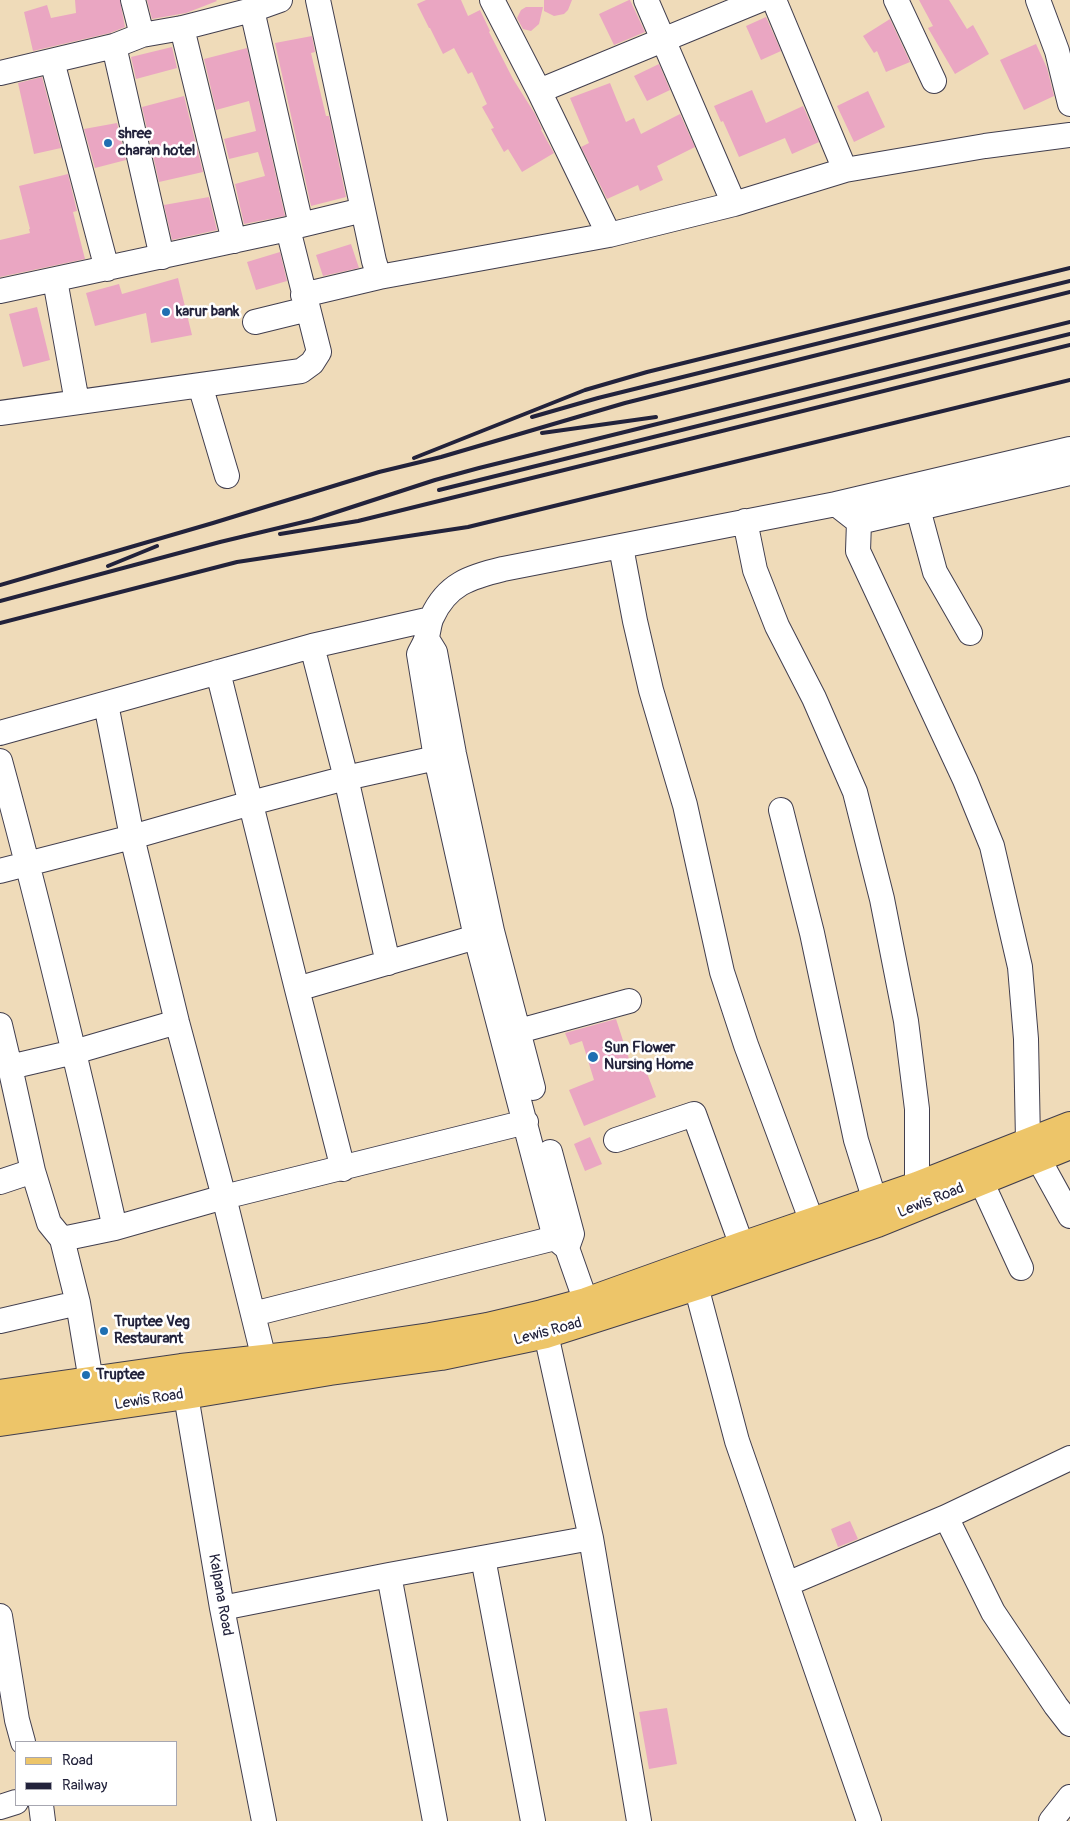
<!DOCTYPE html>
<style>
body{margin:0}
#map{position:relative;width:1070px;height:1821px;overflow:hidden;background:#efdbb9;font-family:Pangolin,sans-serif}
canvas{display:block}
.legend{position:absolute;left:15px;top:1741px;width:162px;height:65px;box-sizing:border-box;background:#fff;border:1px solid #a7a7b1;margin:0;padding:6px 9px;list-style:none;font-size:15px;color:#22223b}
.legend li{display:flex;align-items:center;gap:10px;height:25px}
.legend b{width:25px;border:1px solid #a7a7b1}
</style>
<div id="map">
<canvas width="1070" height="1821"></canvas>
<ul class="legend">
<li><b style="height:6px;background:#edc569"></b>Road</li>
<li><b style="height:6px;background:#22223b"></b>Railway</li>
</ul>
</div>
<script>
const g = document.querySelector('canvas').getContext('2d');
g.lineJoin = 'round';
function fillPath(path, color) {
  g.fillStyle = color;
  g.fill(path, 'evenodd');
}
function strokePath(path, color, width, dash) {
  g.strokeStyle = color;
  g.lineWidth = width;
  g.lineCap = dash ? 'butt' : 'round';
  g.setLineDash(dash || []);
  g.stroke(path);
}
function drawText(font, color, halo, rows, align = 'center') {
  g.font = font + ' Pangolin,sans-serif';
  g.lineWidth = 5;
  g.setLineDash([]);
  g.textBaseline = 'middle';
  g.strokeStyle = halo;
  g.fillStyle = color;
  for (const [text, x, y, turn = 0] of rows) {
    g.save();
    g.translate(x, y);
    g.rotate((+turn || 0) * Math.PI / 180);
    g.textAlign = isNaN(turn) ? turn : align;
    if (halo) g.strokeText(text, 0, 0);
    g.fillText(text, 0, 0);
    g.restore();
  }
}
fillPath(new Path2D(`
 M75 0H120L125 27 110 33 33 51 24 12 47 5 51 18 76 13Z
 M147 0H216L217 1 186 13 152 19Z
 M426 0H461L468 16 480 10 490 31 489 32 513 79 535 114 542 129 541 130 554 153 522 172 508 149 504 152 491 129 494 128 482 107 487 104 472 72 468 74 454 48 443 54 430 28H429L417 4Z
 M544 0H572L568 10 564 14 554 16 544 11Z
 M629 0H630L645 32 614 45 599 14Z
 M919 0H949L967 29 973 25 989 54 955 74 928 28 933 26Z
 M526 7H543L539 24 531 31 523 29 517 18 521 10Z
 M766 17 781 51 761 60 746 26Z
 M890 19 910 62 886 72 877 51 874 53 863 36Z
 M312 36 315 52 311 53 326 116H329L346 197 311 206 275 43Z
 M1036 44 1047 68 1054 96 1024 110 1000 60Z
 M172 47 177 68 136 79 131 57Z
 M247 48 285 216 244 224 235 184 265 176 258 152 229 159 224 139 256 131 249 101 216 110 204 59Z
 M659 64 670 90 647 101 634 76Z
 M42 77 61 148 34 154 18 83Z
 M610 83 626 122 634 118 641 134 680 114 695 147 657 166 663 180 640 191 638 185 607 199 581 147 589 143 570 98Z
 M752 90 766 123 803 106 819 142 792 154 785 138 739 157 723 121 721 122 714 106Z
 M868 91 885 127 854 142 837 106Z
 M184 96 203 172 159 182 142 107Z
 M117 123 126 160 95 168 84 129Z
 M68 174 77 211 73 212 85 259 0 277V240L30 233 29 229H30L19 186Z
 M209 197 217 230 172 240 164 205Z
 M351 244 359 268 323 276 316 255Z
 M280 252 287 281 256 290 247 262Z
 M178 278 192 335 151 343 146 313 95 326 86 293 119 284 122 294Z
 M37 307 50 360 23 367 9 314Z
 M616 1019 631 1065 642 1060 656 1097 584 1126 569 1090 594 1080 582 1041 570 1045 565 1033Z
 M590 1137 602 1164 585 1171 574 1144Z
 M850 1521 858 1539 838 1547 831 1529Z
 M667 1708 677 1764 649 1769 639 1712Z`), '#eaa6c2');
const minor = new Path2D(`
 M133 0 142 35
 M318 0 374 261 379 277
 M492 0 539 91 609 235
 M646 0 734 204
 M774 0 845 170
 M896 0 934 81
 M1038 0 1057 51 1070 104
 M252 10 301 225 288 229
 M182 28 234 241
 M114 46 162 257
 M52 61 107 269
 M0 73 114 46 142 35 182 28 252 10 280 0
 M539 91 760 0
 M301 225 363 210
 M55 280 77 402
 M0 291 288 229 319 352 312 363 301 371 0 413
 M303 295 379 277 609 235 734 204 845 170 985 146 1070 135
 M255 322 308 309
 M200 385 227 476
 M836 504 1070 449
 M918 509 935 572 970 633
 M745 521 755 570 777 626 814 698 855 792 882 899 906 1021 917 1109V1186
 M859 522 858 551 965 780 992 846 1020 967 1026 1039 1028 1141
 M621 547 635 621 651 690 685 805 722 972 746 1045 812 1222
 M427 639 435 652 454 754 492 931 533 1088
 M312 646 346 778 388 963
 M218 672 297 989 343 1169
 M106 704 132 837 177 1022 224 1197 264 1359
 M0 733 312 646 431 619
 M0 761C42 915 79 1071 115 1228
 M781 810 812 933 856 1140 875 1201
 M0 871 132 837 251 803 346 778 436 758
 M297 989 476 937
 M0 1025 10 1067
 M519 1031 629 1001
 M616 1140 694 1114 742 1246
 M550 1152 572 1234 567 1248
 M1038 1158 1070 1216
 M33 1171 10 1067 74 1052 177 1022
 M981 1181 1021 1268
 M0 1182 33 1171 49 1223 62 1239 78 1303
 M62 1239 115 1228 224 1197 526 1122
 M696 1286 737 1441 869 1821
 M586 1302 567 1248 555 1238 476 937 436 758 419 654C422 648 426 642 427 636 429 630 429 623 432 617 447 584 470 577 503 569L836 504 859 522 1070 473
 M253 1314 555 1238
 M0 1321 78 1303 91 1381
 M546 1334 591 1538 639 1821
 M183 1378 222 1608 264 1821
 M946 1517 993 1612 1056 1706 1070 1724
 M483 1558 533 1821
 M389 1575 435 1821
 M787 1584 946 1517 1070 1458
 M222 1608 389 1575 591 1538
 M0 1616 17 1720 23 1742
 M41 1805 43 1821
 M0 1807 16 1802
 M1051 1821 1070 1797`);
const major = new Path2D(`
 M0 1394 181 1368 327 1352 430 1337 487 1327 542 1314 586 1302 742 1246 917 1186 1070 1126
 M0 1422 186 1395 330 1371 441 1356 546 1334 696 1286 877 1223 1070 1145`);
strokePath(minor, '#413e4e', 26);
strokePath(major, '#413e4e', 30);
strokePath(minor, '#fff', 24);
strokePath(major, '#edc569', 28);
strokePath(new Path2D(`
 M532 417 598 398 1070 281
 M542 433 656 417
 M414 458 585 390 647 372 1070 268
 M439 490 1070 334
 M280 534 358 521 1070 345
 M108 566 157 546
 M0 585 213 523 379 472 441 457 625 403 1070 292
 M0 601 220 542 312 520 435 480 479 468 1070 322
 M0 623 237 562 468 527 1070 380`), '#22223b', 4);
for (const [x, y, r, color] of [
 [108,143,5,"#1f6fb2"],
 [166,312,5,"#1f6fb2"],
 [593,1057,6,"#1f6fb2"],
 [104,1331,5,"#1f6fb2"],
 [86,1375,5,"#1f6fb2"]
]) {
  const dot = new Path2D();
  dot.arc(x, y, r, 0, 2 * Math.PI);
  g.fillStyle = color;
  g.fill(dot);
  strokePath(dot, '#fff', 2);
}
drawText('bold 15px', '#22223b', '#fff', [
 ["shree",118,134],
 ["charan hotel",118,151],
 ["karur bank",176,312],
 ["Sun Flower",604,1048],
 ["Nursing Home",604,1065],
 ["Truptee Veg",114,1322],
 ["Restaurant",114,1339],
 ["Truptee",96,1375]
], 'left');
drawText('15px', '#22223b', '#fff', [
 ["Lewis Road",931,1201,-22],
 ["Lewis Road",548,1332,-15],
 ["Lewis Road",149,1400,-9],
 ["Kalpana Road",220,1595,80]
]);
</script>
